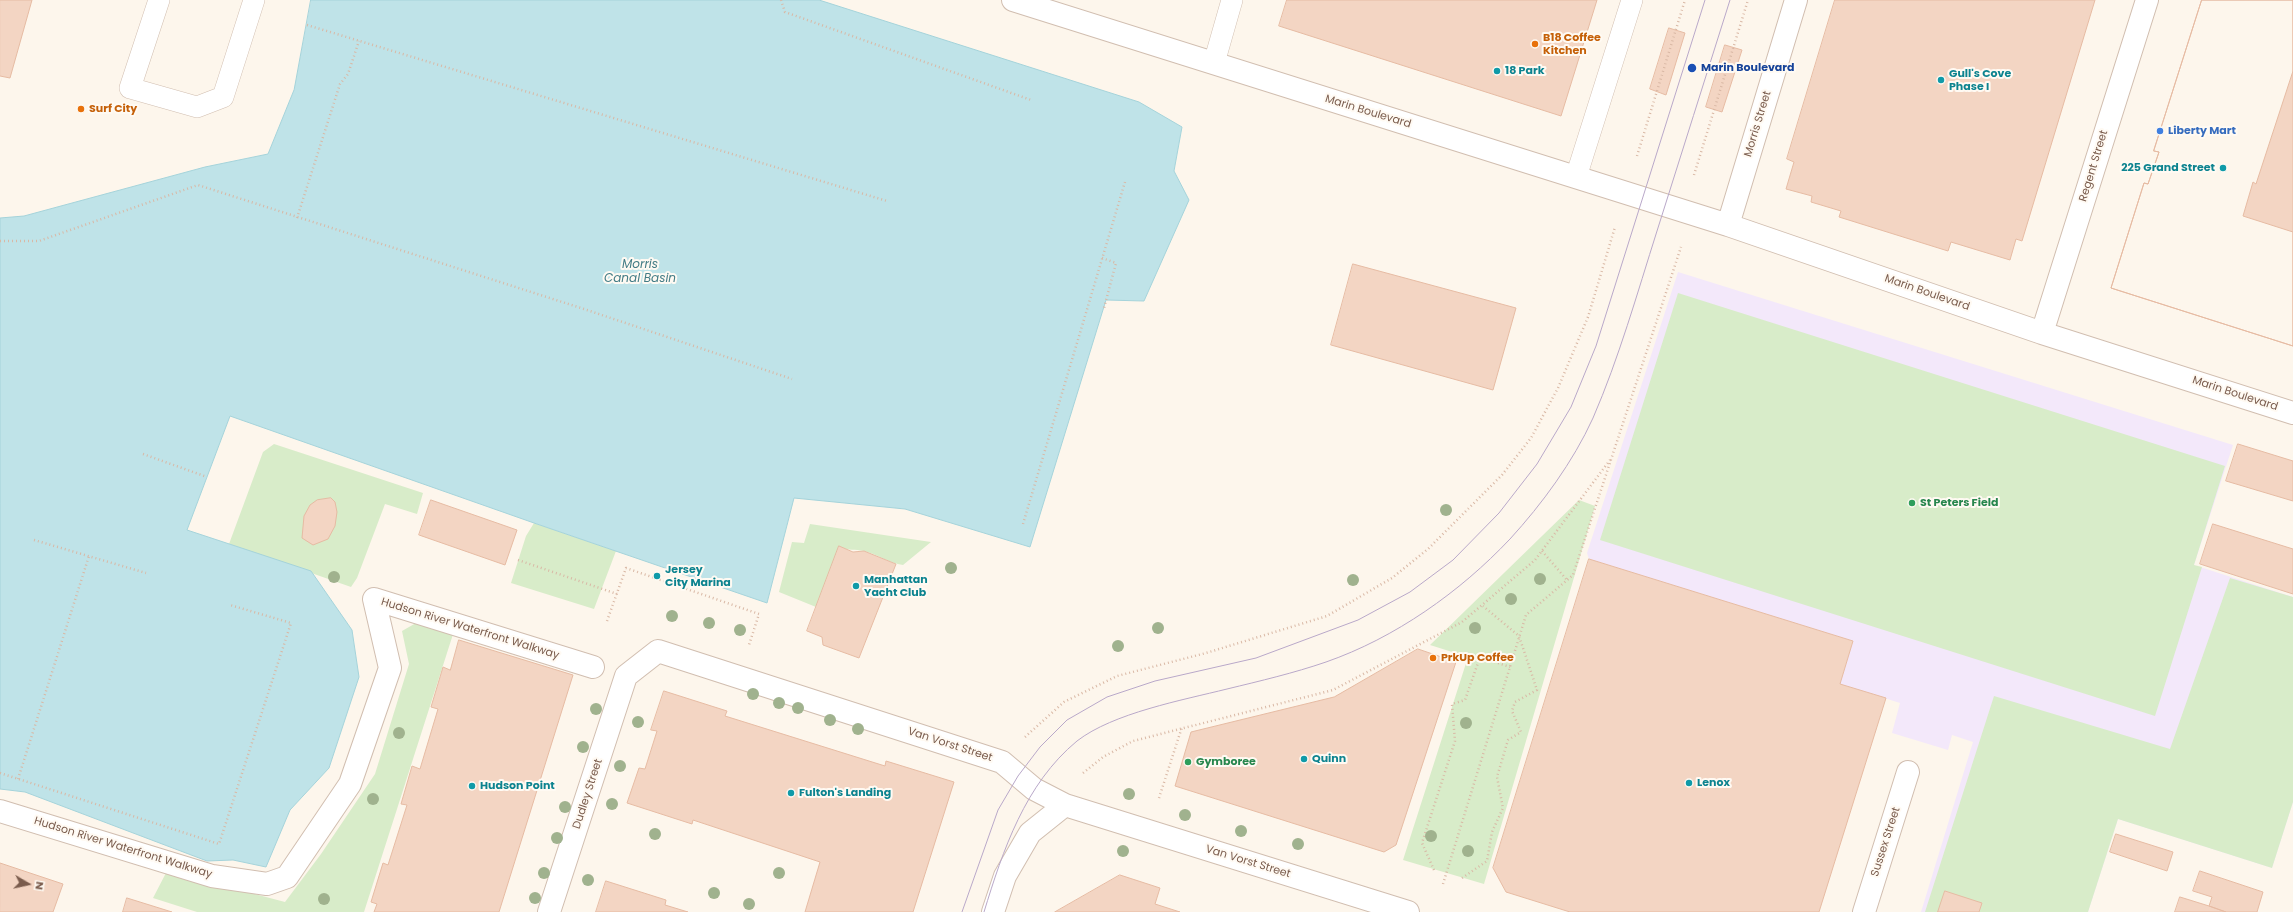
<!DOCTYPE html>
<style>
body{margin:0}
#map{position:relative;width:2293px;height:912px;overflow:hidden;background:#fdf6ec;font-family:Poppins,sans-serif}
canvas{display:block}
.north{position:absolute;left:8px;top:864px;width:40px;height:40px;-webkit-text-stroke:3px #fffaf3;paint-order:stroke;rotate:99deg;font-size:11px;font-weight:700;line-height:16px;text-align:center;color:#7a5c4d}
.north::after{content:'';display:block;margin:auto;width:14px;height:18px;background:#7a5c4d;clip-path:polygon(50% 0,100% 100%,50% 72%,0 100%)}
</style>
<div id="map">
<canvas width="2293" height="912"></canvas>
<div class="north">N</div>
</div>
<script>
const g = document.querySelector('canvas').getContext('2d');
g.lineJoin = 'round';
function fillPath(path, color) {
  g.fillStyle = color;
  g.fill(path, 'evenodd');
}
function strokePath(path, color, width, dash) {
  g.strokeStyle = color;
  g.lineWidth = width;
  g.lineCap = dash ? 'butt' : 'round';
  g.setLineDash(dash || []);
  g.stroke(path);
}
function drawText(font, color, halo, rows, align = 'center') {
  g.font = font + ' Poppins,sans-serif';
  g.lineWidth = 4;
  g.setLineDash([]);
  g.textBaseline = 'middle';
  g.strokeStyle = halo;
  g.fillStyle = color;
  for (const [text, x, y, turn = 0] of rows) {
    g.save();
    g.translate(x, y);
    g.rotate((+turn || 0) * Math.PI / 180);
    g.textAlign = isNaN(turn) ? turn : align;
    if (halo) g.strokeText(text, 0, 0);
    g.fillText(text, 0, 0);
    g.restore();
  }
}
fillPath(new Path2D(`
 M1678 272 2233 445 2194 565 2293 597V802L2272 868 2118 819 2088 912H1921L1973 742 1952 735 1948 750 1892 733 1900 703 1840 684 1853 641 1589 559 1587 553Z`), '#f3e8fa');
fillPath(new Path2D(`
 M1678 293 2225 466 2194 565 2202 567 2155 716 1600 540Z
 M274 444 423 493 417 514 385 504 357 578 351 587 229 544 263 452Z
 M1579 500 1595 506 1484 884 1403 860 1468 657 1430 645Z
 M534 523 616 551 594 609 511 583 526 536Z
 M810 524 931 542 903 565C889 563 877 554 864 551 854 549 850 551 839 547L816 607 779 592 792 542 804 543Z
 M2230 578 2293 597V802L2272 868 2118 819 2088 912H1925L1994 696 2170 749Z
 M423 619 455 628 364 912H197L153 898 167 871 285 902 321 854 375 774 409 664 402 631Z`), '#d8ecc9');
const water = new Path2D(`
 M311 0H819L1139 102 1182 127 1174 171 1189 200 1144 301 1106 300 1030 547 905 509 794 498 767 603 534 523 230 416 187 530 311 571 352 630 359 677 329 768 290 810 266 867 233 860 207 861 25 792 0 789V218L24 216 205 167 268 154 294 90Z`);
fillPath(water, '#bfe3e8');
strokePath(water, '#a5d3da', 1);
const building = new Path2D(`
 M0 0H32L10 78 0 76Z
 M1287 0H1597L1561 116 1279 26Z
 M1835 0H2095L2022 241 2016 239 2010 260 1951 242 1948 251 1839 217 1841 211 1811 202 1812 196 1786 189 1794 162 1787 159Z
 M2202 0H2293V71L2256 184 2253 182 2243 216 2293 232V346L2111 288 2144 183 2148 184 2159 152 2154 151Z
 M2202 0H2293V346L2111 288 2144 183 2148 184 2159 152 2154 151Z
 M1669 28 1685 33 1666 95 1650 89Z
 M1725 45 1742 50 1722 112 1706 107Z
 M1353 264 1516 308 1493 390 1331 345Z
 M2238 444 2293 461V501L2226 481Z
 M331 498 335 502 337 512 335 526 328 539 313 545 302 538 304 516 310 505 317 500Z
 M431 500 517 530 505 565 419 535Z
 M2213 524 2293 549V594L2200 564Z
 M839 546 853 552 864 551 896 564 859 658 823 645 822 637 807 631Z
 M1589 559 1853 641 1840 684 1886 698 1819 912H1570L1506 892 1493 868Z
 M459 640 573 675 499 912H374L377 904 371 902 383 863 388 865 407 805 401 804 412 766 420 769 438 709 431 707 443 667 450 670Z
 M1418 649 1456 662 1396 845 1384 852 1175 786 1191 732 1334 697Z
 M664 691 727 711 725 716 885 766 886 761 954 782 913 912H805L820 862 693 820 692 824 627 803 639 768 645 769 657 731 651 730Z
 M2116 834 2173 852 2167 871 2110 852Z
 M0 863 63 884 53 912H0Z
 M2200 871 2263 892 2257 912H2226L2209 906 2212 897 2193 891Z
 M1120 875 1160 888 1155 904 1180 912H1055Z
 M606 881 666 900 665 905 688 912H596Z
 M1945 891 1982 903 1979 912H1938Z
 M2180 897 2209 906 2226 912H2175Z
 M127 898 172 912H123Z`);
fillPath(building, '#f3d5c3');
strokePath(building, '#e6bba3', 1);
const lane = new Path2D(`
 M159 0 130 88 197 107 223 97 254 0
 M1214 63 1232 0
 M1576 177 1632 0`);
const street = new Path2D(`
 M1013 0 1728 225 2042 333 2293 413
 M1728 225 1796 0
 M2042 333 2147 0
 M0 811 212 876 267 884 287 877 350 784 390 668 374 599 593 667
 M549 912 626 676 658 651 1002 762 1034 789 1065 805 1408 912
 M993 912 1005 876 1030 833 1065 805
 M1864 912 1908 772`);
strokePath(lane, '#d1beb0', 22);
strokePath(street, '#d1beb0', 24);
strokePath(new Path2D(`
 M781 0 785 12 1031 100
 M307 25 887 201
 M1637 156 1685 0
 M1694 175 1748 0
 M297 218 340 84 348 74 359 41
 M0 241H39L198 185 584 309 792 379
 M1102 258 1116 263 1104 308
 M143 454 207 477
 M1023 524 1125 182
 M34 540 146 573
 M1542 551 1567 580
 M518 560 617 594
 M607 621 626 568 759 614 749 645
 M1025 737 1064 702 1117 676 1206 653 1327 616 1392 578 1428 549 1502 475 1531 438 1558 388 1588 317 1615 227
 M0 773 219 844 291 623 230 605
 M1083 773 1103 757 1133 741 1333 690 1462 622 1535 560 1610 460
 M18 779 89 556
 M1159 798 1182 727
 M1434 870 1422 843 1455 741 1452 704 1465 700 1480 657 1510 667
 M1462 878 1487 861 1492 832 1503 808 1497 777 1508 740 1521 732 1512 711 1515 702 1537 690 1519 636 1483 606
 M1443 884 1526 615 1573 575 1681 247`), '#d9b8a5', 2.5, [1, 3]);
strokePath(lane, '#fff', 21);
strokePath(street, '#fff', 22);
strokePath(new Path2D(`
 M962 912 998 810 1018 776 1040 747 1067 720 1107 697 1155 681 1256 658 1358 620 1410 592 1453 560 1499 513 1537 464 1571 407 1596 346 1705 0
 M984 912C1003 850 1025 784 1077 741 1113 713 1183 700 1227 689 1260 681 1294 673 1326 662 1395 638 1460 592 1510 539 1542 504 1573 462 1593 418 1619 358 1637 294 1657 231 1681 154 1706 77 1730 0`), '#b9a8c9', 1);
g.fillStyle = '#a0b28e';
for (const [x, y] of [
 [1446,510],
 [951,568],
 [334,577],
 [1540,579],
 [1353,580],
 [1511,599],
 [672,616],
 [709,623],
 [1158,628],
 [1475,628],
 [740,630],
 [1118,646],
 [753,694],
 [779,703],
 [798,708],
 [596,709],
 [830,720],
 [638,722],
 [1466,723],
 [858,729],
 [399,733],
 [583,747],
 [620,766],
 [1129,794],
 [373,799],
 [612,804],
 [565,807],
 [1185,815],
 [1241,831],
 [655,834],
 [1431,836],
 [557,838],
 [1298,844],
 [1123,851],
 [1468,851],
 [544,873],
 [779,873],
 [588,880],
 [714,893],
 [535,898],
 [324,899],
 [749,904]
]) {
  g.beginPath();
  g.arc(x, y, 6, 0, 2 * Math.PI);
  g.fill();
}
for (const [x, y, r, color] of [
 [1535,44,4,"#e8710a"],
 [1692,68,5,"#1a4fb4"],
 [1497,71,4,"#0f9aa8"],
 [1941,80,4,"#0f9aa8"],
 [81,109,4,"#e8710a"],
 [2160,131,4,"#3f7fe0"],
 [2223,168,4,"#0f9aa8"],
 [1912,503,4,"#2e9e5b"],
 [657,576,4,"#0f9aa8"],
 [856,586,4,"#0f9aa8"],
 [1433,658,4,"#e8710a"],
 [1304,759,4,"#0f9aa8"],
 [1188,762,4,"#2e9e5b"],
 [1689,783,4,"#0f9aa8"],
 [472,786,4,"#0f9aa8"],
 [791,793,4,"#0f9aa8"]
]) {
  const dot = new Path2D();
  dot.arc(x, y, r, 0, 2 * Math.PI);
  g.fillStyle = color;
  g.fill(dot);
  strokePath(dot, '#fffaf3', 1.5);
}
drawText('bold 11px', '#c56008', '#fffaf3', [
 ["B18 Coffee",1543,38],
 ["Kitchen",1543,51],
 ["Surf City",89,109],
 ["PrkUp Coffee",1441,658]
], 'left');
drawText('bold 11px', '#164399', '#fffaf3', [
 ["Marin Boulevard",1701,68]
], 'left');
drawText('bold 11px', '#0d838f', '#fffaf3', [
 ["18 Park",1505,71],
 ["Gull's Cove",1949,74],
 ["Phase I",1949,87],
 ["225 Grand Street",2215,168,"right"],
 ["Jersey",665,570],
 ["City Marina",665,583],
 ["Manhattan",864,580],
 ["Yacht Club",864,593],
 ["Quinn",1312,759],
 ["Lenox",1697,783],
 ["Hudson Point",480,786],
 ["Fulton's Landing",799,793]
], 'left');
drawText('11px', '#7a5c4d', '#fffaf3', [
 ["Marin Boulevard",1368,112,17],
 ["Morris Street",1758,124,-73],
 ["Regent Street",2094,166,-73],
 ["Marin Boulevard",1927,293,19],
 ["Marin Boulevard",2235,394,18],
 ["Hudson River Waterfront Walkway",470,629,17],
 ["Van Vorst Street",950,745,18],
 ["Dudley Street",588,794,-72],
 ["Sussex Street",1886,842,-72],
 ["Hudson River Waterfront Walkway",123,848,17],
 ["Van Vorst Street",1248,862,17]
]);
drawText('bold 11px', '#366cbe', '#fffaf3', [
 ["Liberty Mart",2168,131]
], 'left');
drawText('bold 11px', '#27864d', '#fffaf3', [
 ["St Peters Field",1920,503],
 ["Gymboree",1196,762]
], 'left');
drawText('italic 12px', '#437c86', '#fffaf3', [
 ["Morris",640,265],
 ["Canal Basin",640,279]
]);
</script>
